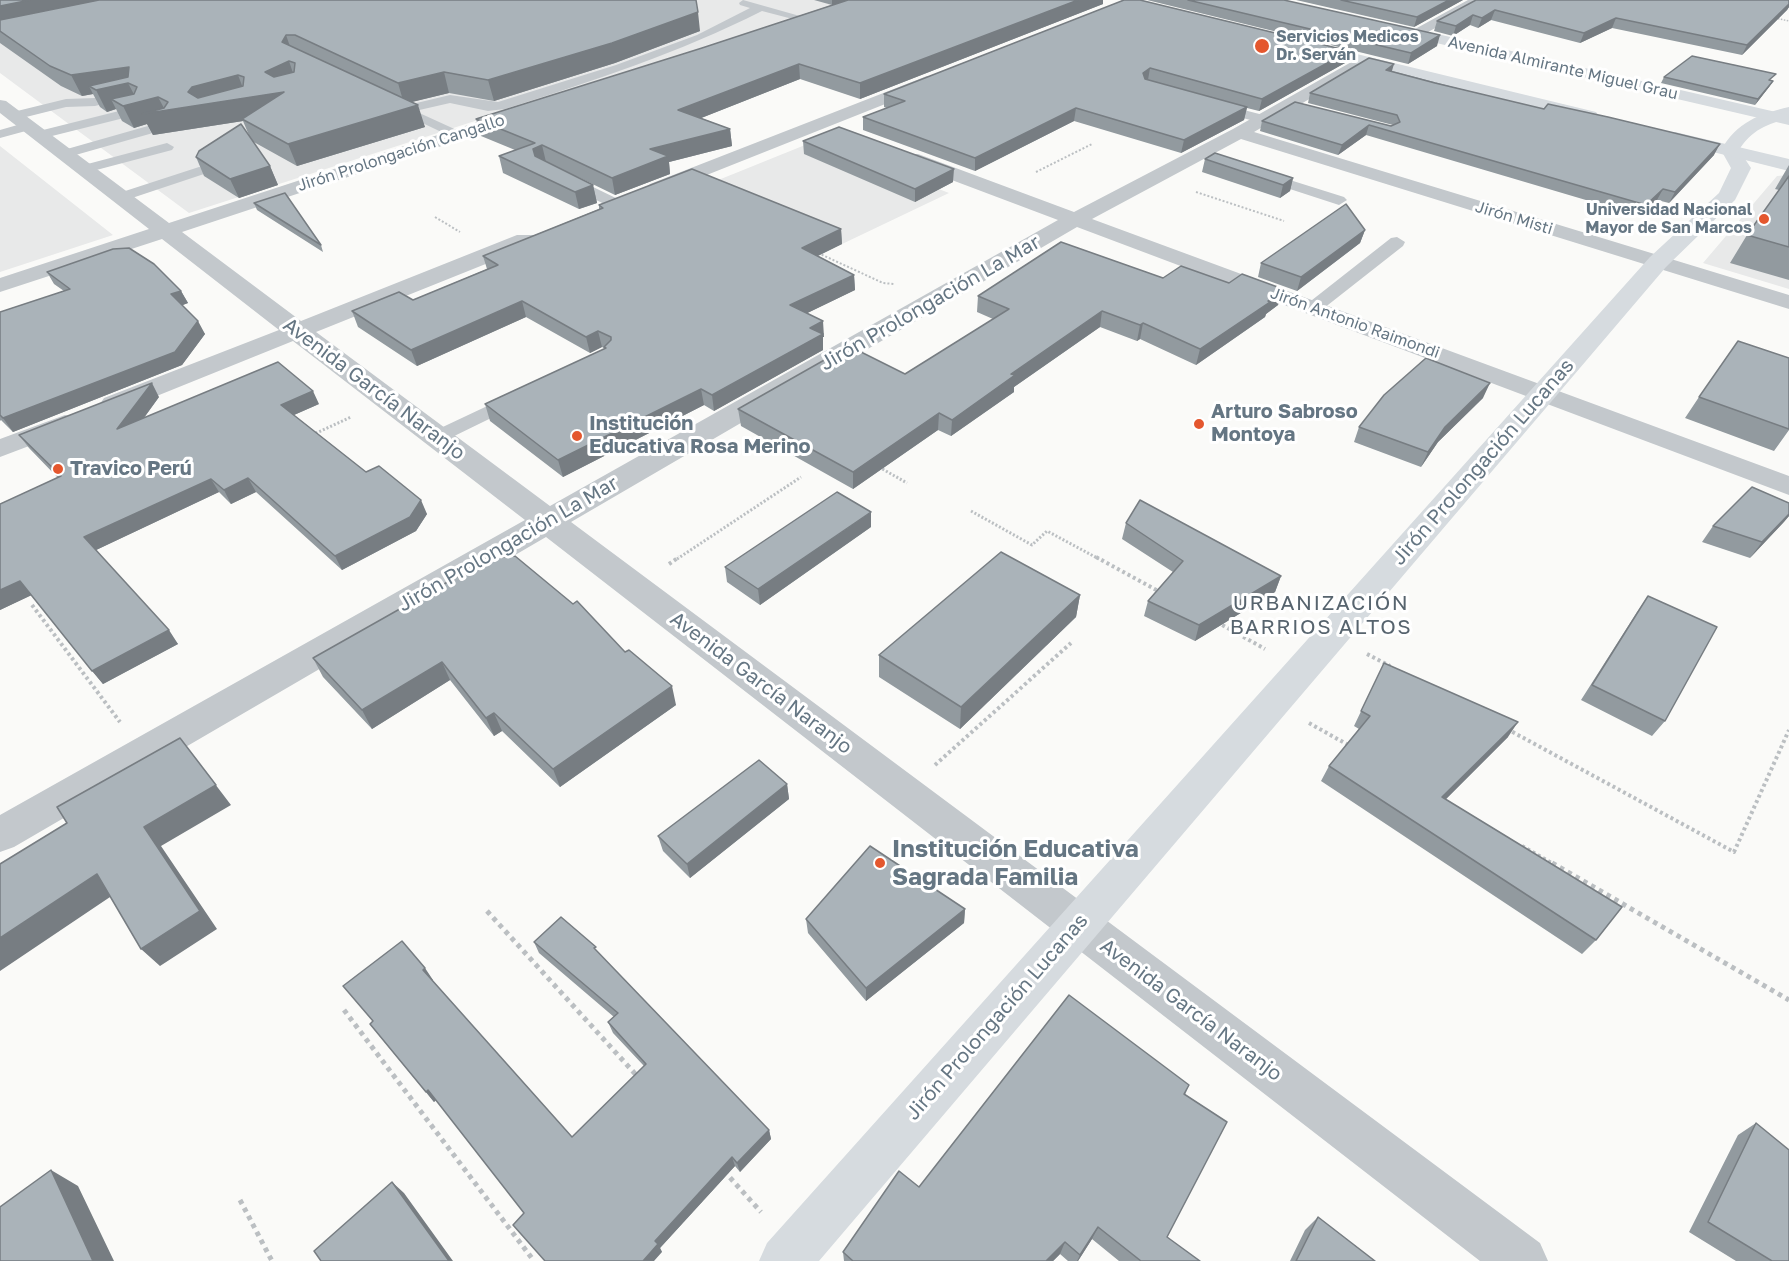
<!DOCTYPE html>
<meta charset="utf-8">
<style>
body{margin:0}
canvas{display:block;background:#fafaf8}
</style>
<canvas width="1789" height="1261"></canvas>
<script>
const g = document.querySelector('canvas').getContext('2d');
g.lineJoin = 'round';
function fillPath(path, color) {
  g.fillStyle = color;
  g.fill(path, 'evenodd');
}
function strokePath(path, color, width, dash) {
  g.strokeStyle = color;
  g.lineWidth = width;
  g.lineCap = dash ? 'butt' : 'round';
  g.setLineDash(dash || []);
  g.stroke(path);
}
function drawText(font, color, halo, rows, align = 'center') {
  g.font = font + ' "Golos Text",sans-serif';
  g.lineWidth = 6;
  g.setLineDash([]);
  g.textBaseline = 'middle';
  g.strokeStyle = halo;
  g.fillStyle = color;
  for (const [text, x, y, turn = 0] of rows) {
    g.save();
    g.translate(x, y);
    g.rotate((+turn || 0) * Math.PI / 180);
    g.textAlign = isNaN(turn) ? turn : align;
    if (halo) g.strokeText(text, 0, 0);
    g.fillText(text, 0, 0);
    g.restore();
  }
}
fillPath(new Path2D(`
 M193 0H851L189 213 0 73V38Z
 M810 143 903 175 949 193 840 245 706 185Z
 M0 146 113 235 0 272Z
 M1789 175V289L1703 263 1777 176Z`), '#e8e9e9');
strokePath(new Path2D(`
 M1775 18 1789 21`), '#bbbfc2', 1.5, [1.5, 1.5]);
strokePath(new Path2D(`
 M1036 172 1092 144
 M1196 192 1284 221
 M435 217 460 232
 M818 253 883 283 894 284`), '#bbbfc2', 2, [2, 2]);
strokePath(new Path2D(`
 M312 435 351 417
 M879 467 907 483
 M971 511 1032 545 1047 531 1099 559
 M677 559 801 477`), '#bbbfc2', 3, [2, 2]);
strokePath(new Path2D(`
 M1096 557 1160 592
 M669 564 679 557
 M32 605 120 722
 M1217 622 1265 649
 M1367 654 1390 666
 M1309 723 1350 746
 M1507 729 1734 852 1789 730
 M935 765 1071 643
 M1522 846 1555 865`), '#bbbfc2', 4, [3, 3]);
strokePath(new Path2D(`
 M1552 863 1789 1000
 M487 911 638 1077
 M344 1010 534 1261
 M724 1171 761 1212
 M240 1200 272 1261`), '#bbbfc2', 5, [4.5, 4.5]);
fillPath(new Path2D(`
 M743 0 814 20 808 23 762 11C679 53 593 81 505 109L488 111 450 103 415 111 461 132V138L456 139 391 108 398 104 404 106 450 95 498 102 616 65 697 35 750 8 740 5 739 3Z
 M130 89 135 90V96L95 106 66 107 14 120 7 116 9 113 66 99 95 98Z
 M1213 102 1267 116 1269 119 1262 123 1208 109 1206 106Z
 M139 106 146 110 144 113 40 139 33 135 35 132Z
 M169 120 176 124 174 127 65 158 58 154 60 151Z
 M28 122 35 126 33 129 0 138V130Z
 M167 143 174 147 172 150 85 173 78 169 80 166Z
 M199 167 204 168 206 171 204 174 126 200H116L113 197 116 194Z
 M1258 170 1344 197 1347 200 1339 205 1253 177 1251 174 1253 171Z
 M564 173 622 201 624 204 622 207H610L559 181 556 178Z
 M1397 237 1405 242 1403 246 1319 312H1307L1304 308 1307 304 1391 238Z
 M517 392 524 394 527 398 524 402 444 441H430L426 437 430 433Z`), '#c3c8cc');
fillPath(new Path2D(`
 M1468 0H1486L1419 37 1414 39 1406 34Z
 M1362 56 1368 58 1370 61 1368 64 1254 132 1789 295V309L1241 139 1092 219 1789 476V495L1077 227 571 522 1540 1243 1548 1261H1480L546 537 14 847 0 852V815L525 520 293 341 122 410 113 412 104 410 100 404 104 398 279 330 162 239 0 292V278L149 229 0 113V100L6 101 169 223 514 110H526L529 114 526 118 182 232 301 321 517 235H533L536 240 533 245 316 332 550 506 1058 220 904 162 902 158 904 154H918L1074 212 1233 129Z
 M927 76 935 81 933 85 664 192H650L647 188 650 184Z
 M65 415 74 417 78 423 74 429 0 457V439Z`), '#c3c8cc');
fillPath(new Path2D(`
 M1789 107V118C1768 124 1751 130 1739 150L1751 168 1735 200 1666 267 819 1261H759L767 1243 1650 257 1719 193 1731 168 1721 150C1737 122 1759 114 1789 107Z`), '#d6dbdf');
fillPath(new Path2D(`
 M1394 24 1789 115V125L1389 32 1386 29Z
 M1303 41 1596 112 1599 116 1590 121 1298 49 1295 46 1298 43Z
 M1675 132 1789 159V171L1669 141 1666 137Z`), '#d6dbdf');
fillPath(new Path2D(`
 M0 0 700 31 615 63 494 101 449 93 411 102 425 127 297 166 252 141 270 166 278 185 239 198 204 176 196 157 251 140 243 121 153 135 147 124 134 128 122 121 116 109 107 112 100 107 93 94 82 96 61 86 0 43Z
 M814 0H1103V4L860 99 800 79 701 118 730 129 732 146 669 162 670 174 615 195 576 176 593 185 597 203 579 209 503 173 499 156 515 150 481 136 476 119 702 48 832 5Z
 M1124 0 1345 63 1259 111 1247 108 1244 120 1181 153 1074 121 975 171 863 130V117L887 108 884 107V94Z
 M1147 0H1284L1437 46 1408 64Z
 M1296 0H1463L1414 27Z
 M1476 0H1789V7L1787 10 1742 55 1612 28 1580 43 1491 20 1478 28 1470 25 1453 36 1434 31 1437 21Z
 M1392 71 1714 155 1669 203 1657 200 1640 216 1366 135 1338 155 1260 131 1262 121 1391 126 1393 125 1308 103 1310 93Z
 M1664 77 1772 81H1773L1769 87 1755 105 1661 83Z
 M803 141 953 182 915 202 804 154Z
 M1205 159 1293 178 1290 191 1280 198 1202 172Z
 M1789 165V280L1730 263 1747 235 1779 190 1775 189Z
 M254 203 321 245 323 252 257 210Z
 M599 205 841 229 842 244 818 256 854 275 855 290 807 313 824 337H823V350L714 411 704 405 563 477 490 421 485 404 604 349V348L602 347 590 353 526 317 417 366 358 327 352 311 413 300 487 269 483 256 599 209Z
 M1365 230 1360 243 1297 291 1258 277 1261 263Z
 M47 272 181 291 188 303 182 305 205 334 182 365 13 432 1 420 0 421V312L64 291 54 284Z
 M1163 278 1229 283 1283 289 1278 305 1266 314 1265 317 1196 365 1140 339 1137 341 1100 327 1014 387V392L951 436 938 430 853 489 741 426 738 409 905 374 993 319 977 312 978 296Z
 M1789 358V430L1774 451 1685 418 1699 397Z
 M159 397 144 418 319 404 294 415 366 472 427 514 416 531 342 570 256 492 231 504 219 492 96 550 178 644 103 684 31 595 0 610V504L58 478 29 448 19 435Z
 M1483 398 1438 442 1421 467 1354 442 1359 427Z
 M1789 503V516L1750 558 1702 542 1713 526Z
 M1126 523 1281 576 1275 592 1195 641 1144 616 1148 601 1173 572 1122 539Z
 M871 527 760 605 727 582 725 567Z
 M490 558 676 705 560 787 502 731 494 736 450 680 372 729 323 677 313 658Z
 M1080 595 1076 617 960 729 879 677V655Z
 M1648 596 1665 721 1652 736 1581 700 1637 612Z
 M1384 663 1508 737 1446 799 1596 940 1582 954 1321 781 1329 766 1359 729 1354 726Z
 M787 784 789 799 690 878 663 851 658 836Z
 M965 909 964 923 866 1001 808 933 806 919Z
 M534 942 598 953 769 1130 771 1139 740 1172 735 1166 660 1248 662 1252 524 1213 436 1100 434 1102 378 1034 373 1021 433 980 432 981 572 1137 644 1066 613 1033 608 1022 614 1017 539 953Z
 M1189 1085 1185 1095 1167 1237 1200 1261H1119L1092 1239 1078 1261H1068L1060 1254 1053 1261H844L843 1252 919 1187Z
 M1756 1123 1789 1261H1736L1689 1232 1738 1135Z
 M1318 1217 1375 1261H1290L1305 1230Z`), '#929a9f');
fillPath(new Path2D(`
 M30 0H135L0 27V6Z
 M832 0H849L832 5Z
 M1078 0H1103V4L860 99V83Z
 M1449 0H1463L1414 27 1417 17Z
 M1789 4V7L1787 10 1742 55 1747 45Z
 M1495 10 1491 20 1478 28 1482 18Z
 M698 12 700 31 615 63 494 101 488 80Z
 M1473 15 1470 25 1453 36 1456 26Z
 M1616 18 1612 28 1580 43 1584 33Z
 M286 35 293 55 282 42Z
 M1440 35 1437 46 1408 64 1411 53Z
 M1349 51 1345 63 1259 111 1262 99Z
 M289 61 296 82 273 93 265 72Z
 M799 64 800 79 681 126 678 110Z
 M1394 64 1391 74 1386 70Z
 M129 67 137 87 128 83 138 102 158 97 165 110 188 92 192 87 238 75 246 96 284 92 242 119 243 121 153 135 147 124 134 128 123 106 111 99 116 109 107 112 96 90 89 86 93 94 82 96 71 75Z
 M1150 68 1148 80 1141 85 1143 73Z
 M444 72 449 93 404 104 398 83Z
 M1773 81 1769 87 1755 105 1758 99Z
 M418 105 425 127 297 166 288 144Z
 M1247 107 1244 120 1181 153 1184 140Z
 M1076 108 1074 121 975 171V158Z
 M1369 125 1366 135 1338 155 1342 145Z
 M730 129 732 146 669 162 670 174 615 195 612 178 650 149Z
 M1720 144 1714 155 1669 203 1675 192Z
 M542 145 546 162 537 166 533 149Z
 M270 166 278 185 239 198 230 179Z
 M954 169 953 182 915 202V189Z
 M1293 178 1290 191 1280 198 1283 185Z
 M593 185 597 203 579 209 575 192Z
 M1663 189 1657 200 1640 216 1646 205Z
 M841 229 842 244 803 263 802 248Z
 M1365 230 1360 243 1297 291 1301 277Z
 M854 275 855 290 791 321 790 305Z
 M1283 289 1278 305 1266 314 1265 317 1196 365 1200 349Z
 M181 291 188 303 178 307 171 294Z
 M522 301 526 317 417 366 411 350Z
 M1102 311 1100 327 1014 387V392L951 436 952 420 1011 374Z
 M198 321 205 334 182 365 13 432 3 418Z
 M823 321 824 337H823V350L714 411 712 395 810 328Z
 M1143 323 1140 339 1137 341 1140 325Z
 M598 331 602 347 590 353 586 337Z
 M152 383 159 397 126 442 117 429Z
 M1490 383 1483 398 1438 442 1421 467 1428 452 1445 427Z
 M701 389 704 405 563 477 558 460Z
 M313 391 319 404 287 418 281 405Z
 M939 413 938 430 853 489V472Z
 M248 478 256 492 231 504 224 490Z
 M211 479 219 492 94 551 84 537Z
 M421 500 427 514 416 531 342 570 335 556Z
 M871 512V527L760 605 758 589Z
 M1789 514V516L1784 522 1750 558 1762 542Z
 M1281 576 1275 592 1195 641 1199 625Z
 M20 581 32 595 0 610V590Z
 M1080 595 1076 617 960 729 961 707Z
 M169 630 178 644 103 684 92 671Z
 M442 662 450 680 372 729 362 710Z
 M672 686 676 705 560 787 553 769Z
 M494 713 502 731 494 736 486 718Z
 M1518 722 1508 737 1433 812 1442 797Z
 M180 738 231 805 161 846 217 929 160 966 141 949 144 827Z
 M787 784 789 799 690 878 687 864Z
 M97 874 116 893 0 971V938Z
 M965 909 964 923 866 1001V988Z
 M425 968 433 980 430 982 423 970Z
 M428 1090 436 1100 434 1102 426 1092Z
 M769 1130 771 1139 740 1172 737 1163Z
 M732 1157 735 1166 660 1248 662 1252 654 1261H643L655 1241Z
 M51 1170 78 1186 114 1261H93Z
 M392 1182 404 1193 453 1261H449Z
 M1098 1227 1092 1239 1078 1261H1077L1080 1255Z
 M1065 1242 1060 1254 1053 1261H1046Z`), '#777d82');
const building = new Path2D(`
 M0 0H30L0 6Z
 M99 0H696L698 12 612 43 488 80 444 72 398 83 295 35H286L282 42 418 105 288 144 242 119 284 92 142 114 164 108 168 102 158 97 123 106 111 99 134 94 137 87 128 83 96 90 89 86 128 77 129 67 71 75 50 66 0 31V20ZM289 61 295 63 294 72 274 77 265 72ZM238 75 244 77 243 86 198 98 188 92 192 87Z
 M848 0H1078L860 83 799 64 678 110 730 129 650 149 668 156 612 178 542 145 533 149 535 156 593 185 575 192 499 156 535 143 476 119 702 48Z
 M1124 0H1140L1349 51 1262 99 1150 68 1143 73 1145 79 1247 107 1184 140 1076 108 975 158 863 117 905 101 884 94Z
 M1188 0H1284L1440 35 1411 53Z
 M1341 0H1449L1417 17Z
 M1476 0H1789V4L1747 45 1616 18 1584 33 1495 10 1482 18 1473 15 1456 26 1437 21Z
 M1692 56 1776 74 1769 80 1773 81 1758 99 1664 77Z
 M1369 58 1394 64 1386 70 1435 83 1544 109 1548 104 1608 117 1720 144 1675 192 1663 189 1646 205 1369 125 1342 145 1262 121 1295 102 1391 126 1400 122 1397 115 1310 93Z
 M241 124 270 166 230 179 196 157 199 151Z
 M839 127 954 169 915 189 803 141Z
 M1215 153 1293 178 1283 185 1205 159Z
 M692 169 841 229 802 248 854 275 790 305 823 321 810 328 823 334 712 395 701 389 558 460 485 404 606 348 604 347 611 340V337L598 331 586 337 522 301 411 350 352 311 399 292 413 300 498 265 483 256 603 208 599 205Z
 M1789 176V247L1747 235Z
 M285 193 321 245 254 203Z
 M1346 204 1365 230 1301 277 1261 263Z
 M1061 242 1163 278 1181 266 1229 283 1242 274 1283 289 1268 301 1270 302 1200 349 1143 323 1140 325 1102 311 1011 374 1015 375 952 420 939 413 853 472 738 409 849 346 905 374 1009 309 978 296Z
 M129 248 154 264 181 291 171 294 198 321 175 352 3 418 0 415V312L70 289 47 272 113 249Z
 M1738 341 1789 358V429L1699 397Z
 M1426 358 1490 383 1445 427 1428 452 1359 427 1384 395Z
 M278 362 313 391 281 405 366 472 379 466 421 500 410 517 335 556 248 478 224 490 211 479 84 537 169 630 92 671 20 581 0 590V504L61 476 19 435 152 383 117 429Z
 M1752 487 1789 503V514L1762 542 1713 526Z
 M837 492 871 512 758 589 725 567Z
 M1140 500 1281 576 1199 625 1148 601 1183 561 1126 523Z
 M1001 552 1080 595 961 707 879 655Z
 M515 556 573 604 577 601 625 652 629 650 672 686 553 769 494 713 486 718 442 662 362 710 313 658 490 558Z
 M1648 596 1717 627 1665 721 1592 685Z
 M1384 663 1518 722 1442 797 1622 907 1596 940 1329 766 1370 716 1361 711Z
 M180 738 216 785 144 827 200 911 141 949 97 874 0 938V864L67 823 57 807Z
 M759 760 787 784 687 864 658 836Z
 M870 846 965 909 866 988 806 919Z
 M561 917 596 947 594 948 769 1130 737 1163 732 1157 655 1241 658 1244 643 1261H545L513 1225 524 1213 428 1090 426 1092 370 1024 373 1021 343 986 402 941 425 968 423 970 572 1137 646 1064 608 1022 618 1013 534 942Z
 M1069 995 1189 1085 1184 1094 1227 1122 1167 1237 1200 1261H1141L1098 1227 1080 1255 1065 1242 1046 1261H853L843 1252 899 1171 919 1187Z
 M1756 1123 1789 1150V1261H1772L1708 1222Z
 M51 1170 93 1261H0V1207Z
 M392 1182 449 1261H321L314 1251Z
 M1318 1217 1375 1261H1296Z`);
fillPath(building, '#aab3b9');
strokePath(building, '#777d82', 1.5);
for (const [x, y, r, color] of [
 [1262,46,8,"#e4572e"],
 [1764,219,6,"#e4572e"],
 [1199,424,6,"#e4572e"],
 [577,436,6,"#e4572e"],
 [58,469,6,"#e4572e"],
 [880,863,6,"#e4572e"]
]) {
  const dot = new Path2D();
  dot.arc(x, y, r, 0, 2 * Math.PI);
  g.fillStyle = color;
  g.fill(dot);
  strokePath(dot, '#fff', 2);
}
drawText('bold 16px', '#657683', '#fff', [
 ["Servicios Medicos",1276,37],
 ["Dr. Serván",1276,55],
 ["Universidad Nacional",1752,210,"right"],
 ["Mayor de San Marcos",1752,228,"right"]
], 'left');
drawText('16px', '#657683', '#fff', [
 ["Avenida Almirante Miguel Grau",1563,68,13],
 ["Jirón Prolongación Cangallo",401,153,-18],
 ["Jirón Misti",1514,218,17],
 ["Jirón Antonio Raimondi",1355,323,20]
]);
drawText('20px', '#657683', '#fff', [
 ["Jirón Prolongación La Mar",930,303,-30],
 ["Avenida García Naranjo",374,389,37],
 ["Jirón Prolongación Lucanas",1483,462,-49],
 ["Jirón Prolongación La Mar",508,544,-30],
 ["Avenida García Naranjo",761,683,37],
 ["Avenida García Naranjo",1191,1010,37],
 ["Jirón Prolongación Lucanas",997,1017,-49]
]);
drawText('bold 20px', '#657683', '#fff', [
 ["Arturo Sabroso",1211,412],
 ["Montoya",1211,435],
 ["Institución",589,424],
 ["Educativa Rosa Merino",589,447],
 ["Travico Perú",70,469]
], 'left');
g.letterSpacing = '1.5px';
drawText('21px', '#57646e', '#fff', [
 ["URBANIZACIÓN",1321,603],
 ["BARRIOS ALTOS",1321,627]
]);
g.letterSpacing = '0px';
drawText('bold 24px', '#657683', '#fff', [
 ["Institución Educativa",892,849],
 ["Sagrada Familia",892,877]
], 'left');
</script>
